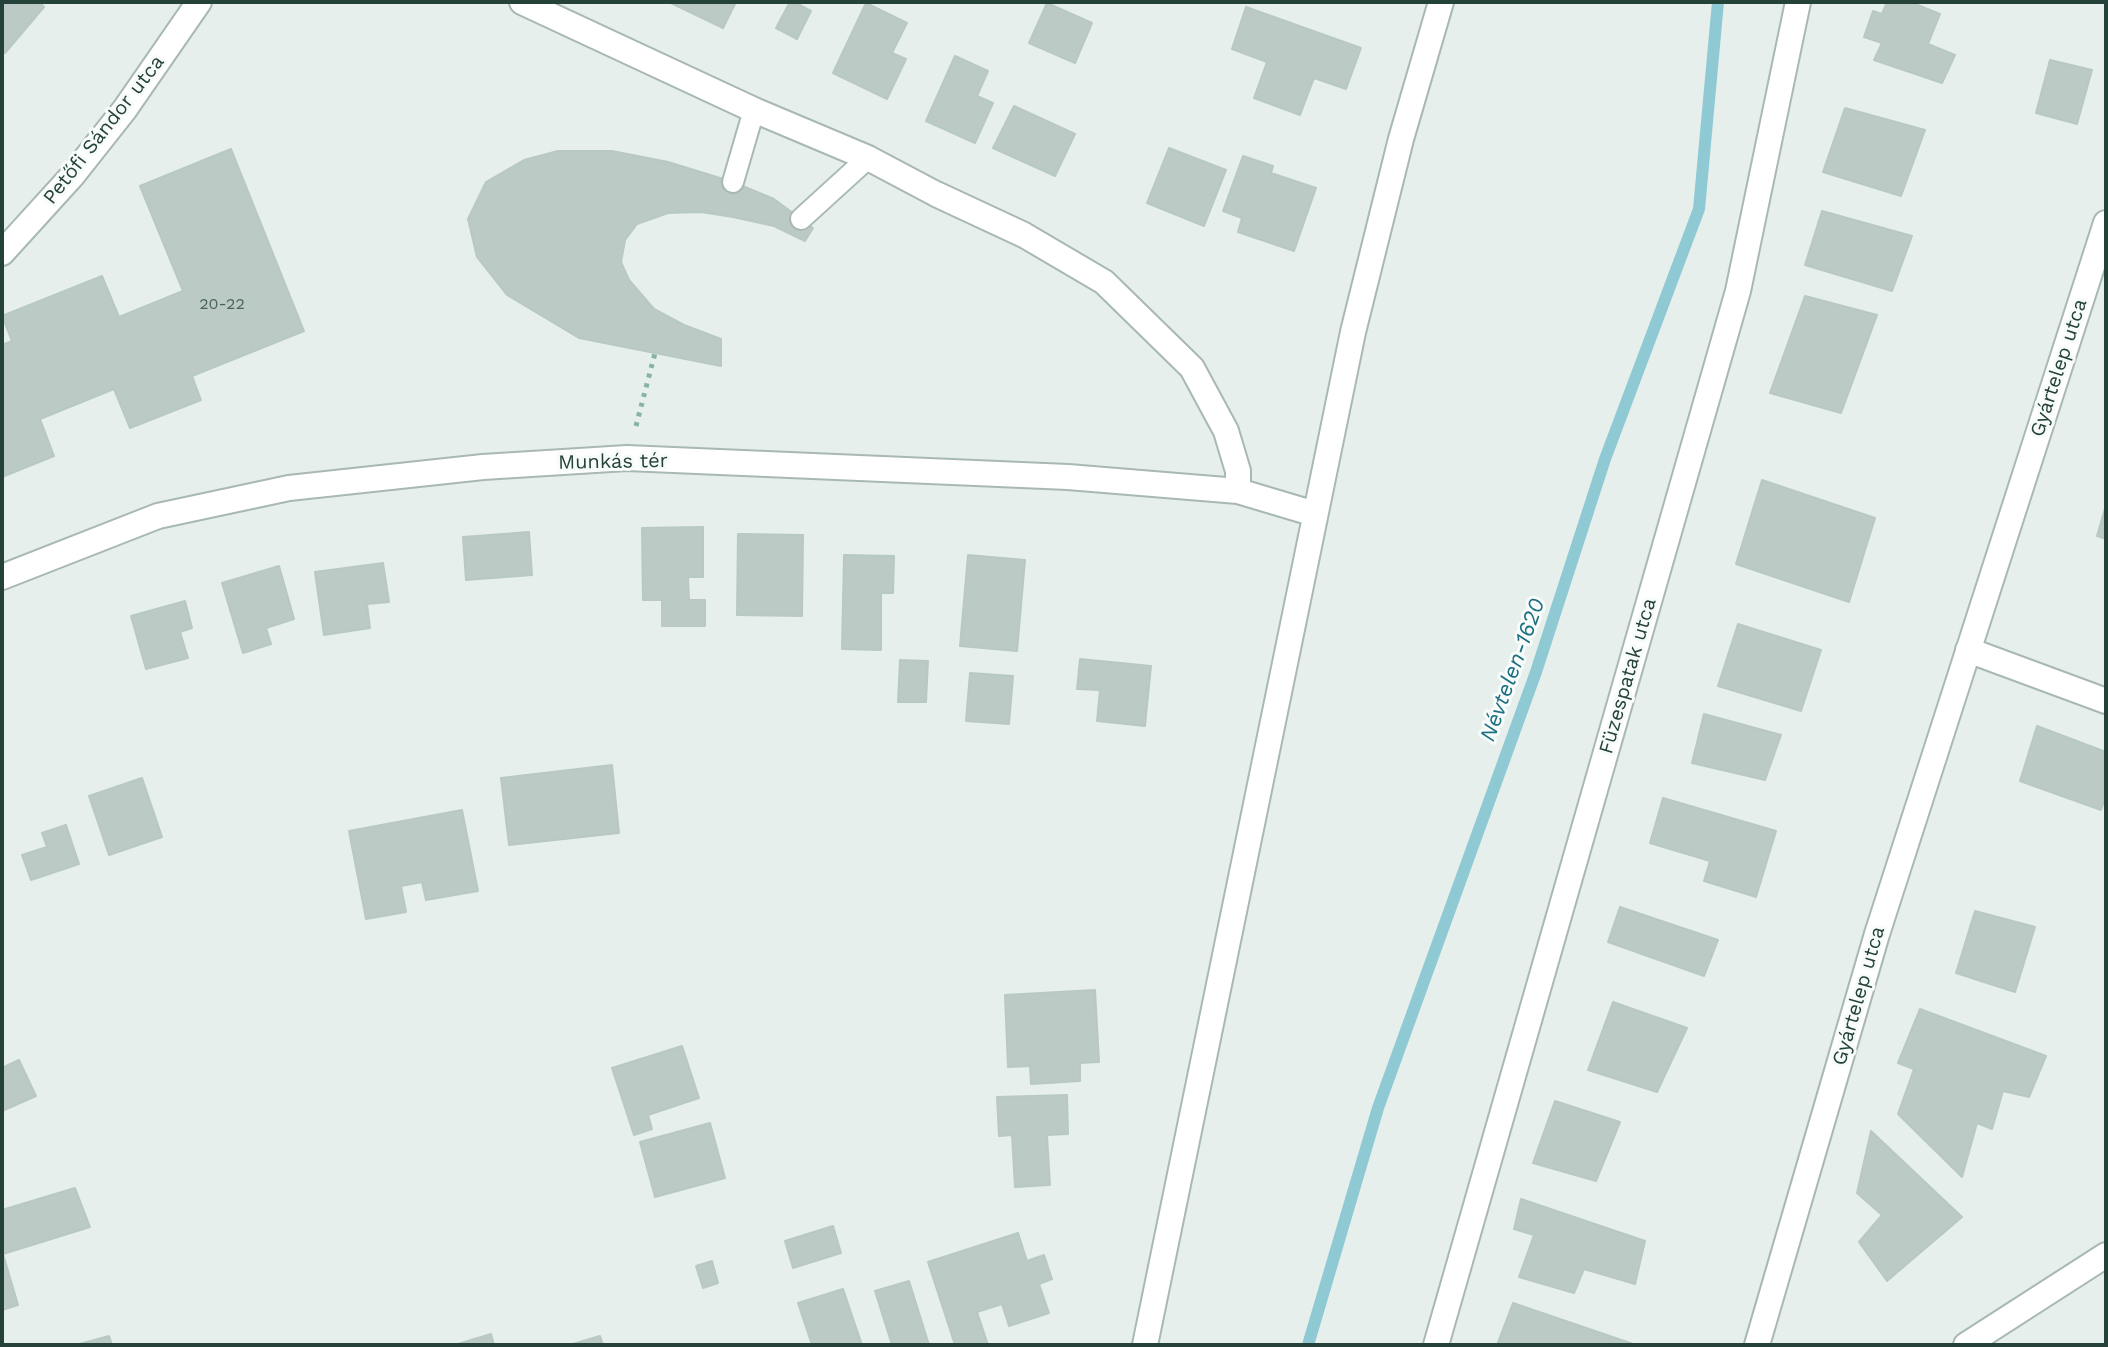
<!DOCTYPE html>
<meta charset="utf-8">
<style>
body{margin:0}
#map{position:relative;width:2108px;height:1347px;overflow:hidden;background:#e6efeb;font-family:"Work Sans",sans-serif}
canvas{display:block}
.frame{position:absolute;inset:0;border:4px solid #24423a;pointer-events:none}
</style>
<div id="map">
<canvas width="2108" height="1347"></canvas>
<div class="frame"></div>
</div>
<script>
const g = document.querySelector('canvas').getContext('2d');
g.lineJoin = 'round';
function strokePath(path, color, width, dash) {
  g.strokeStyle = color;
  g.lineWidth = width;
  g.lineCap = dash ? 'butt' : 'round';
  g.setLineDash(dash || []);
  g.stroke(path);
}
function fillPath(path, color) {
  g.fillStyle = color;
  g.fill(path, 'evenodd');
}
function drawText(font, color, halo, rows, align = 'center') {
  g.font = font + ' "Work Sans",sans-serif';
  g.lineWidth = 6;
  g.setLineDash([]);
  g.textBaseline = 'middle';
  g.strokeStyle = halo;
  g.fillStyle = color;
  for (const [text, x, y, turn = 0] of rows) {
    g.save();
    g.translate(x, y);
    g.rotate((+turn || 0) * Math.PI / 180);
    g.textAlign = isNaN(turn) ? turn : align;
    if (halo) g.strokeText(text, 0, 0);
    g.fillText(text, 0, 0);
    g.restore();
  }
}
strokePath(new Path2D(`
 M1308 1345 1378 1108 1536 672 1605 459 1699 209 1718 2`), '#8ec9d4', 12);
const building = new Path2D(`
 M2 2H39L44 7 5 53 2 51Z
 M669 2H736L723 28Z
 M790 2H794L811 11 797 39 776 28Z
 M1887 2H1910L1940 14 1928 44 1955 55 1942 83 1874 60 1882 43 1864 37 1873 11 1882 14Z
 M866 3 907 23 892 53 906 59 887 99 833 73Z
 M1047 3 1092 23 1075 63 1029 43Z
 M1246 7 1361 48 1346 89 1314 78 1300 115 1254 98 1267 62 1232 49Z
 M955 56 988 71 977 96 993 103 975 143 926 121Z
 M2050 60 2092 70 2077 124 2036 113Z
 M1014 106 1075 134 1055 176 993 148Z
 M1845 108 1925 130 1901 196 1823 172Z
 M1169 148 1226 170 1204 226 1147 203Z
 M231 149 304 331 192 376 201 400 130 428 114 389 40 419 54 456 2 477V345L12 341 2 316 102 276 119 317 183 291 140 186Z
 M558 151H612L668 162 733 182 774 199 813 228 805 241 774 226 733 217 701 212 668 213 637 224 625 240 621 262 629 280 654 309 684 325 721 339V366L579 338 507 295 477 257 468 219 486 182 524 160Z
 M1243 156 1273 166 1271 173 1316 188 1294 251 1238 232 1242 218 1223 211Z
 M1822 211 1912 236 1892 291 1805 265Z
 M1805 296 1877 315 1841 413 1770 393Z
 M1762 480 1875 518 1849 602 1736 564Z
 M2106 505V539L2097 536Z
 M703 527V577H688L689 600H705V626H662V600H643L642 528Z
 M529 532 532 575 466 580 463 537Z
 M738 534 803 535 802 616 737 615Z
 M844 555 894 556 893 593H881V650L842 649Z
 M968 555 1025 560 1017 651 960 646Z
 M383 563 389 602 367 604 370 628 324 635 315 572Z
 M279 566 294 619 266 628 271 644 243 653 222 583Z
 M185 601 192 628 180 632 188 658 146 669 131 616Z
 M1738 624 1821 650 1801 711 1718 686Z
 M1080 659 1151 666 1145 726 1097 721 1100 690 1077 689Z
 M900 660 928 661 926 702H898Z
 M970 673 1013 676 1009 724 966 721Z
 M1704 714 1781 735 1765 780 1692 763Z
 M2037 726 2106 752V796L2101 810 2020 781Z
 M612 765 619 833 509 845 501 778Z
 M142 778 162 837 109 855 89 796Z
 M1663 798 1776 831 1756 897 1704 881 1710 861 1650 843Z
 M462 810 478 891 426 900 422 882 401 886 406 912 366 919 349 831Z
 M66 825 79 864 31 880 22 855 47 847 42 833Z
 M1620 907 1718 940 1704 976 1608 942Z
 M1975 911 2035 927 2015 992 1956 973Z
 M1095 990 1099 1062 1080 1063V1081L1031 1084 1030 1066 1008 1067 1005 995Z
 M1613 1002 1687 1028 1657 1092 1588 1070Z
 M1920 1009 2046 1056 2029 1097 2003 1091 1992 1129 1977 1123 1962 1177 1898 1114 1914 1069 1898 1063Z
 M682 1046 699 1098 648 1115 652 1129 634 1135 612 1068Z
 M19 1060 36 1096 2 1111V1068Z
 M1067 1095 1068 1134 1047 1135 1050 1185 1015 1187 1012 1135 999 1136 997 1097Z
 M1555 1101 1620 1122 1596 1181 1533 1163Z
 M710 1123 725 1178 655 1197 640 1142Z
 M1871 1131 1962 1217 1887 1281 1859 1242 1882 1215 1857 1193Z
 M75 1188 90 1227 3 1254 18 1305 2 1310V1210Z
 M1521 1199 1645 1241 1635 1284 1584 1269 1574 1293 1519 1277 1534 1235 1514 1229Z
 M833 1226 841 1253 793 1268 785 1241Z
 M1018 1233 1027 1261 1044 1255 1052 1279 1039 1284 1049 1313 1009 1326 1002 1304 977 1312 988 1345H955L928 1262Z
 M712 1261 718 1283 703 1288 696 1266Z
 M909 1281 929 1345H892L875 1291Z
 M843 1289 862 1345H812L798 1303Z
 M1513 1303 1636 1345H1497Z
 M491 1334 494 1345H459L458 1344Z
 M109 1336 112 1345H76Z
 M600 1336 603 1345H573V1344Z`);
fillPath(building, '#bbcac4');
strokePath(building, '#b8c9c2', 2);
const service = new Path2D(`
 M733 182 754 110
 M801 219 868 158`);
const minor = new Path2D(`
 M522 2 754 110 868 158 936 194 1024 235 1104 282 1192 368 1226 431 1238 471V491
 M2 253 72 176 125 109 199 2
 M2 577 158 516 289 488 483 467 627 458 1068 477 1238 491 1315 514
 M1968 650 2106 701
 M1436 1345 1738 291 1798 2
 M1757 1345 1877 934 2106 223
 M1966 1345 2106 1255`);
const tertiary = new Path2D(`
 M1145 1345 1353 332 1401 139 1441 2`);
strokePath(service, '#a8b8b2', 24);
strokePath(minor, '#a8b8b2', 28);
strokePath(tertiary, '#a8b8b2', 28);
strokePath(new Path2D(`
 M636 426 655 353`), '#86b3a5', 5, [4, 6]);
strokePath(service, '#fff', 20);
strokePath(minor, '#fff', 24);
strokePath(tertiary, '#fff', 24);
drawText('16px', '#4a645c', null, [
 ["20-22",222,304]
]);
drawText('20px', '#24423a', '#f7fbf9', [
 ["Petőfi Sándor utca",104,130,-52],
 ["Gyártelep utca",2059,368,-72],
 ["Munkás tér",613,462,-1],
 ["Füzespatak utca",1628,676,-74],
 ["Gyártelep utca",1859,996,-74]
]);
drawText('italic 22px', '#1c6f80', '#f7fbf9', [
 ["Névtelen-1620",1513,670,-70]
]);
</script>
